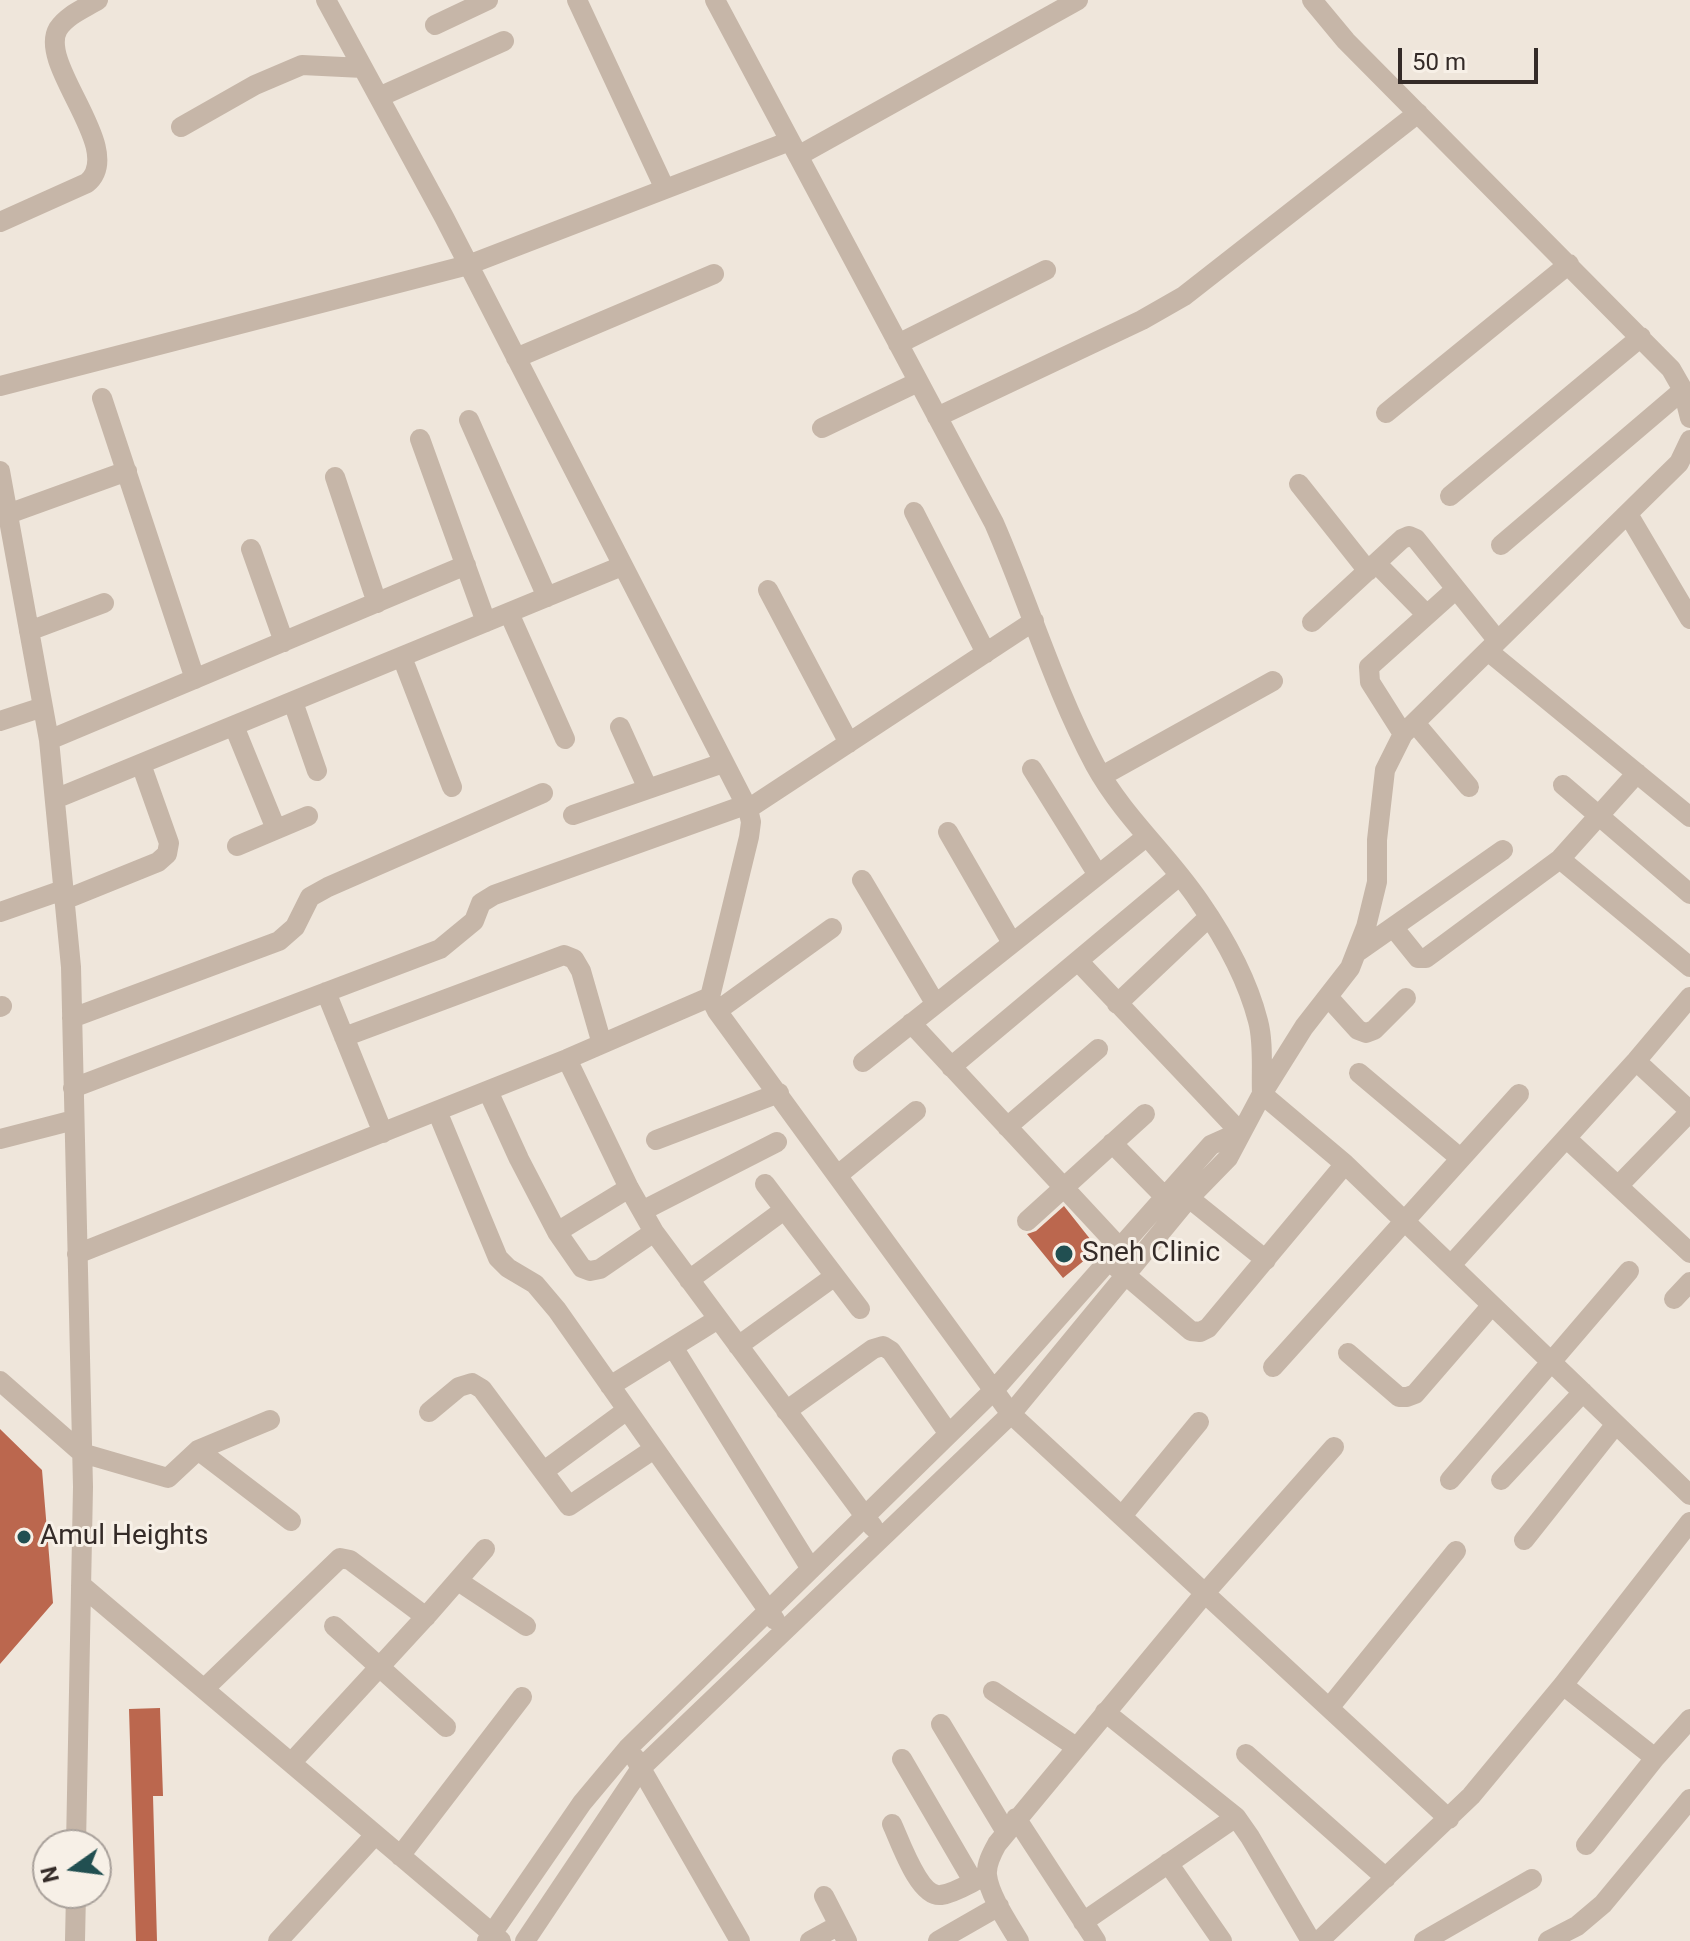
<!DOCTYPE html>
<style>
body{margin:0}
#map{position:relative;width:1690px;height:1941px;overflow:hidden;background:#efe6db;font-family:Roboto,sans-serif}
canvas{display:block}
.north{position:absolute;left:32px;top:1829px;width:80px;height:80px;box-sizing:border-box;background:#f7f0e7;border:2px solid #a9a19b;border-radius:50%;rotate:256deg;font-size:22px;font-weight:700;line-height:32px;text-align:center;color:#342b28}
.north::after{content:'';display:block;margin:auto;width:28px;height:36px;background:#214f51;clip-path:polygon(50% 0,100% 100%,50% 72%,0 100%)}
.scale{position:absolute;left:1398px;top:48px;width:140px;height:36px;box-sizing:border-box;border:4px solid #342b28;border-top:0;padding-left:10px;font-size:24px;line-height:28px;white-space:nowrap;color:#342b28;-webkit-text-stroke:6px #f7f0e7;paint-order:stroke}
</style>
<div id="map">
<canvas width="1690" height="1941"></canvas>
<div class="north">N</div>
<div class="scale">50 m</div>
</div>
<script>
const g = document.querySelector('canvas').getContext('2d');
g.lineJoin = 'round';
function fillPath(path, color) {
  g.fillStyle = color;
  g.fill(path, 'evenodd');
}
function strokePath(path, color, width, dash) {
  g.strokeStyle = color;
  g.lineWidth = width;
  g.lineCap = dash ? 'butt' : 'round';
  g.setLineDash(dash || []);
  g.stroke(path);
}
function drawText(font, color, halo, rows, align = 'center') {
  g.font = font + ' Roboto,sans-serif';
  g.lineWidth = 6;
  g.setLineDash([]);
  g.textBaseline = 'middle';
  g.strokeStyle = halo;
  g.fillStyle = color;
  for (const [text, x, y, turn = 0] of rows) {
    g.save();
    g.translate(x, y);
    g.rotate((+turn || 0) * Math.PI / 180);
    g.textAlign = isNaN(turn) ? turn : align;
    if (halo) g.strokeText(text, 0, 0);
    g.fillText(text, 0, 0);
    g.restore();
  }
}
fillPath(new Path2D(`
 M1064 1206 1098 1249 1063 1278 1027 1234 1036 1231Z
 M0 1429 42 1470 53 1603 0 1664Z
 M160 1708 163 1796H153L157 1941H136L129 1709Z`), '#bb674e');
strokePath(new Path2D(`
 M326 0 444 217 748 809 751 822 749 837 710 997 717 1011 1011 1414 1449 1819
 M577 0 665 189
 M715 0 994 523C1029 603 1054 688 1095 765 1123 816 1167 854 1199 901 1224 937 1247 978 1258 1021 1264 1043 1261 1070 1262 1094L1345 1164 1690 1495
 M1312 0 1346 41 1671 369 1683 390 1690 418
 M435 25 488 0
 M379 97 504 41
 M181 127 255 85 302 65 363 68
 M798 156 1078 0
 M0 222 87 183C127 150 37 65 58 29 67 15 85 8 98 0
 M898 344 1046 270
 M516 358 714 274
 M0 386 468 265 790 141
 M102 398 195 679
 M1386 413 1569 264
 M937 417 1142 320 1184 296 1418 113
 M469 420 547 597
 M822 428 918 382
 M420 439 486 622
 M0 471 49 740 71 967 83 1487 76 1845
 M335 477 377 603
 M1299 484 1368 571
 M1450 496 1641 337
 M914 512 986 653
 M8 514 127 471
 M1628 514 1690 619
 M1501 545 1683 390
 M251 549 284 642
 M1376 563 1426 614
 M768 590 849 743
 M509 613 565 739
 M1312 622 1402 539 1409 536 1416 539 1498 641
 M29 631 104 603
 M1488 651 1690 817
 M402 657 452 787
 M293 702 317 771
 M0 721 43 707
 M1415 723 1469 787
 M234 726 276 829
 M620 727 648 789
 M1403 734 1370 682 1369 667 1456 589
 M49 740 466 565
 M1032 769 1098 875
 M1102 776 1273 681
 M1563 785 1690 894
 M55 799 622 566
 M748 809 1034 621
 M573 815 723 763
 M948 832 1012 943
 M237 846 308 816
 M1560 859 1690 967
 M862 880 935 1003
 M64 900 158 862 167 854 169 843 141 764
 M0 912 63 890
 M1393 927 1418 958H1426L1560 859 1637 773
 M1356 953 1503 850
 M1078 961 1240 1132
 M326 992 383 1133
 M1329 998 1358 1030 1366 1033 1374 1030 1406 998
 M1117 1004 1209 917
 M0 1007 2 1006
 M717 1011 832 928
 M72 1018 279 941 295 927 310 897 328 887 543 793
 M911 1023 1120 1248
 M344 1037 564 955 574 959 581 971 602 1044
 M567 1059 629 1188 654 1232 873 1527
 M1636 1061 1690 1111
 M863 1062 1146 837
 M951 1067 1179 876
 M1359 1073 1460 1158
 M73 1088 440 949 474 921 481 903 494 895 745 805
 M488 1091 519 1159 557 1232 582 1268 590 1271 600 1269 654 1232
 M437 1111 498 1258 508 1268 535 1284 557 1310 775 1620
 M1007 1127 1098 1049
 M1566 1138 1690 1253
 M0 1139 74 1120
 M656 1140 779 1093
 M1112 1143 1165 1197
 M838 1175 916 1111
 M765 1184 860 1309
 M1618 1186 1690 1112
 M1189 1198 1266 1260
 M642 1211 777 1142
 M1027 1221 1145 1114
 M557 1232 629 1188
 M77 1254 567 1059 710 997
 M1451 1265 1636 1061 1690 997
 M1115 1266 1191 1331 1200 1332 1208 1328 1345 1164
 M689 1280 784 1210
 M1674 1299 1690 1282
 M738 1346 835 1276
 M673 1347 811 1569
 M1348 1353 1399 1397H1407L1415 1394 1492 1305
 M1273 1367 1519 1094
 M0 1381 82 1453 168 1478 198 1450 270 1420
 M610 1386 718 1319
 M786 1411 873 1349 883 1346 891 1351 949 1434
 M429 1412 459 1387 472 1383 482 1389 569 1506 654 1449
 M198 1450 291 1521
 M544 1471 627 1410
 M1450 1480 1629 1271
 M1501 1480 1583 1392
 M1122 1516 1199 1422
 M1524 1540 1616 1424
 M458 1581 526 1626
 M81 1585 501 1941
 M334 1626 446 1727
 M1563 1685 1655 1758
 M205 1688 340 1558 350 1560 426 1617
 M993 1691 1076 1747
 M1329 1708 1456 1551
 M1105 1712 1236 1817 1250 1837 1311 1941
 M941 1724 1006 1832
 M1246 1754 1386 1878
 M635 1758 740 1941
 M902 1759 973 1881
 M291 1763 430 1612 485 1549
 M1016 1818 1096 1941
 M892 1824C900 1841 919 1898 941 1895 955 1893 970 1883 983 1877
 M1586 1845 1655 1758 1690 1719
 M400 1856 522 1697
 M1168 1863 1222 1941
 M824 1896 847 1941
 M1083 1922 1236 1817
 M75 1941 76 1893
 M278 1941 375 1835
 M487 1941 582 1803 628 1748 994 1390 1211 1145 1240 1132
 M525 1941 641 1768 1011 1414 1189 1198 1228 1158 1262 1094 1304 1027 1350 968 1366 927 1377 882V840L1385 770 1403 734 1679 463 1690 440
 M810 1941 839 1925
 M938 1941 999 1906
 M1019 1941C1009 1924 989 1895 987 1875 986 1864 992 1853 997 1844L1205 1593 1334 1447
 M1319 1941 1471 1796 1563 1685 1690 1522
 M1424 1941 1532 1879
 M1548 1941 1577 1926 1603 1904 1690 1799`), '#c6b6a8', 20);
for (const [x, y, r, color] of [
 [1064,1254,10,"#214f51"],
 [24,1537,8,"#214f51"]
]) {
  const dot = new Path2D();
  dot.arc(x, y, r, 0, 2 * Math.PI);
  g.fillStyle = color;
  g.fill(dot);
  strokePath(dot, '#f7f0e7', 3);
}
drawText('28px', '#342b28', '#f7f0e7', [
 ["Sneh Clinic",1082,1254],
 ["Amul Heights",40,1537]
], 'left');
</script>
